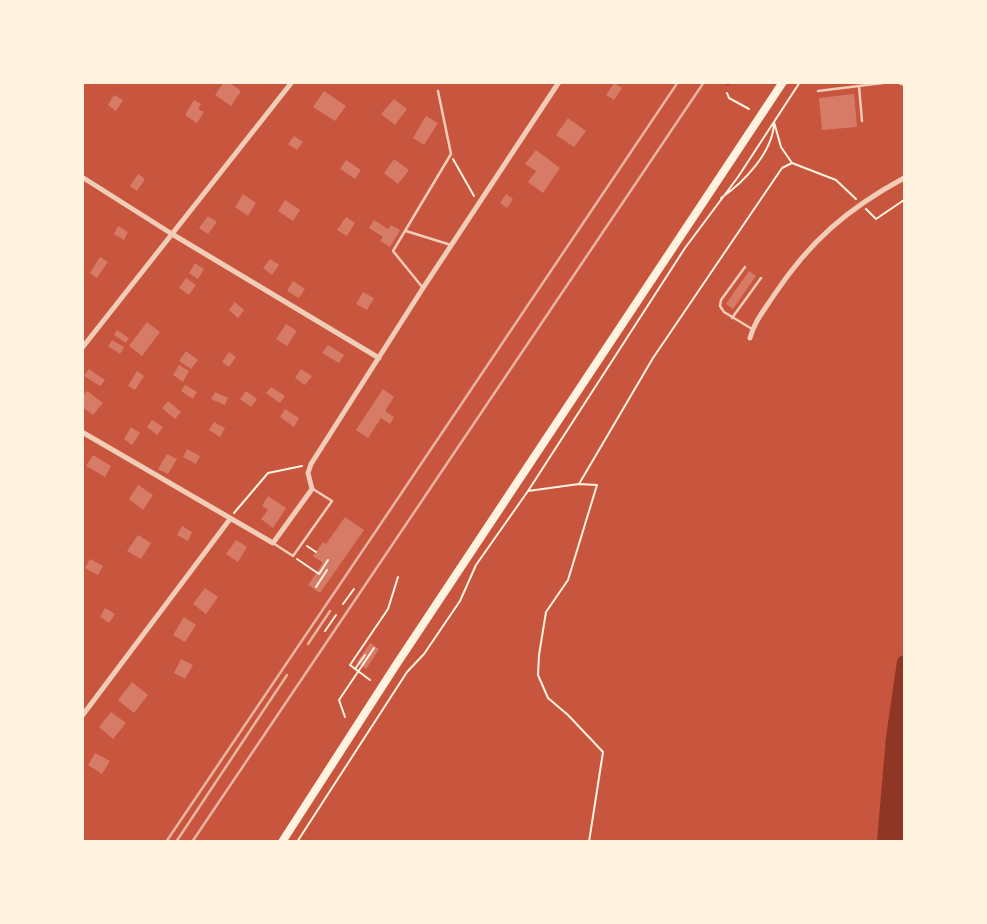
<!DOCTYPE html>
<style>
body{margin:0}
#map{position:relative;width:987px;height:924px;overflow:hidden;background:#c8553d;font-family:"DejaVu Sans",sans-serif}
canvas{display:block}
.frame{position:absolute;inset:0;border:84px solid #fff3e0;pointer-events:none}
</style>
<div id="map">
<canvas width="987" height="924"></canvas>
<div class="frame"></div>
</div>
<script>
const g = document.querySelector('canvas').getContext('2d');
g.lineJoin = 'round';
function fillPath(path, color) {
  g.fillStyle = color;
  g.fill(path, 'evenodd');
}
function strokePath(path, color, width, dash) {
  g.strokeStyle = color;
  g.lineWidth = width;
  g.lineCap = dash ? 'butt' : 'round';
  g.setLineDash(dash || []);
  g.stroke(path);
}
fillPath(new Path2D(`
 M904 655V841H877L886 737 897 661 899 657Z`), '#8f3625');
strokePath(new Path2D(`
 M725 82 728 84`), '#8f3625', 2.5);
fillPath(new Path2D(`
 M224 82H229L241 91 231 106 215 95Z
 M614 83 622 88 614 100 606 95Z
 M324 91 346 106 335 121 313 107Z
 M854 94 857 127 822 130 819 98Z
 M114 95 123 100 116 111 108 105Z
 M394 99 407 109 395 125 381 114Z
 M194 100 201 104 198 109 204 112 197 123 185 115Z
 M426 116 438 123 424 145 413 138Z
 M568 118 586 131 574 147 556 135Z
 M294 136 303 142 297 150 288 144Z
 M536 150 560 168 543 193 528 182 536 171 525 164Z
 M394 159 409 170 398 184 384 173Z
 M346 160 361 170 355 179 340 169Z
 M138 174 145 179 137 191 130 186Z
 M243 194 256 203 248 216 235 207Z
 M506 194 513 199 507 208 500 203Z
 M285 200 300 210 293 221 278 211Z
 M208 216 217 222 208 234 199 228Z
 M346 217 355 223 347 236 337 230Z
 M374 220 388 229 391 225 400 230 390 247 380 241 383 237 369 228Z
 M118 226 128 232 124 240 114 234Z
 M100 257 108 262 97 278 90 273Z
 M270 259 279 265 272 275 263 268Z
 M195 263 204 269 198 279 189 273Z
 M749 271 756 276 733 309 726 304Z
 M186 278 196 285 189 295 179 288Z
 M293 281 305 289 299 298 287 291Z
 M363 292 374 298 367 310 356 304Z
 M235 302 244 310 238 318 229 310Z
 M147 322 160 332 142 356 129 346Z
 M286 324 297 331 287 346 276 339Z
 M117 330 129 338 126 343 114 335Z
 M112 340 124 347 120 354 108 346Z
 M328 345 344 355 339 363 322 353Z
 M186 351 198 360 191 369 179 361Z
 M229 352 236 357 229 367 222 362Z
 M179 365 189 371 183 382 173 375Z
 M89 369 105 380 100 386 84 376Z
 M301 369 312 376 305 385 295 378Z
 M137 371 144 376 135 390 128 386Z
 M185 385 197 392 193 399 181 391Z
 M271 387 285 396 280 403 266 393Z
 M383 389 394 397 385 411 394 417 390 424 381 418 368 438 356 430Z
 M87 391 103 403 93 415 82 407V397Z
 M246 391 257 399 251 407 240 399Z
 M215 392 228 398 225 405 211 399Z
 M168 401 181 412 175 419 162 408Z
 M285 409 299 418 294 427 280 417Z
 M152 420 163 427 157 435 147 427Z
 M214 422 225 428 220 437 209 430Z
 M131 427 140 433 132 445 124 439Z
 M187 449 200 456 196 464 183 457Z
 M167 454 177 459 168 474 158 469Z
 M93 455 111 466 105 477 86 466Z
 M138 485 153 495 143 510 129 499Z
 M268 496 286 508 273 528 261 519 268 510 262 506Z
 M345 517 364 530 320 593 308 585 323 563 313 556 323 542 326 544Z
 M182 526 192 532 188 541 177 535Z
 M138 535 151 543 141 559 127 551Z
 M236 540 247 547 238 562 226 554Z
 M90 559 103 566 98 575 85 568Z
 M205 588 218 597 206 614 193 604Z
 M105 608 115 614 109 623 100 617Z
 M184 617 196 625 185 642 173 635Z
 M370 643 379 649 366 669 357 662Z
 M181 659 193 665 185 679 174 673Z
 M132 682 148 695 134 713 118 700Z
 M111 712 126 723 113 739 99 727Z
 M95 753 110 761 102 774 88 765Z`), '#d67c66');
strokePath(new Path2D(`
 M727 93 729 98 749 109
 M774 122 781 147 792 163
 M453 159 474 196
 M721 198C744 182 773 152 774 123
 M866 209 876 219 904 200
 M579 484 653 358 782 168 792 163 836 180 856 199
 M528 491 579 484 597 485 568 580 546 612 539 655 538 675 548 698 568 715 603 752 589 842
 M234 513 268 473 302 466
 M307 546 316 552
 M297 559 319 574 328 560
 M316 587 327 570
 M343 604 354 589
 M325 631 336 615
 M355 669 365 655
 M370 680 350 665 388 609 398 577
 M345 717 339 700 374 648
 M297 842 407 672 424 654 460 601 476 565 528 491 685 248 738 177 800 82`), '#fff3e0', 2);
strokePath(new Path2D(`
 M897 82 904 85
 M859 86 862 121
 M818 91 891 82
 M406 231 451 245
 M745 267 721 300 720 306 724 312 752 329
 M423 288 393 251 451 154 438 91
 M732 318 761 278
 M273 543 293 556 332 501 313 489`), '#f1ccb7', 2.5);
strokePath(new Path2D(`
 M82 177 172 234 379 358
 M750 338C754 322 765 309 774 295 810 241 847 209 904 178
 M82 348 292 82
 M82 432 273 543 312 489 308 473 311 464 423 288 559 82
 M82 716 230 519`), '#f1ccb7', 5);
strokePath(new Path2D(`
 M282 842 396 665 783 82`), '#fff3e0', 8);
strokePath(new Path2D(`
 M308 644 330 611
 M166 842C336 588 509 337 678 82
 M176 842 287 675
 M192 842 704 82`), '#e9b49f', 2.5);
</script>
